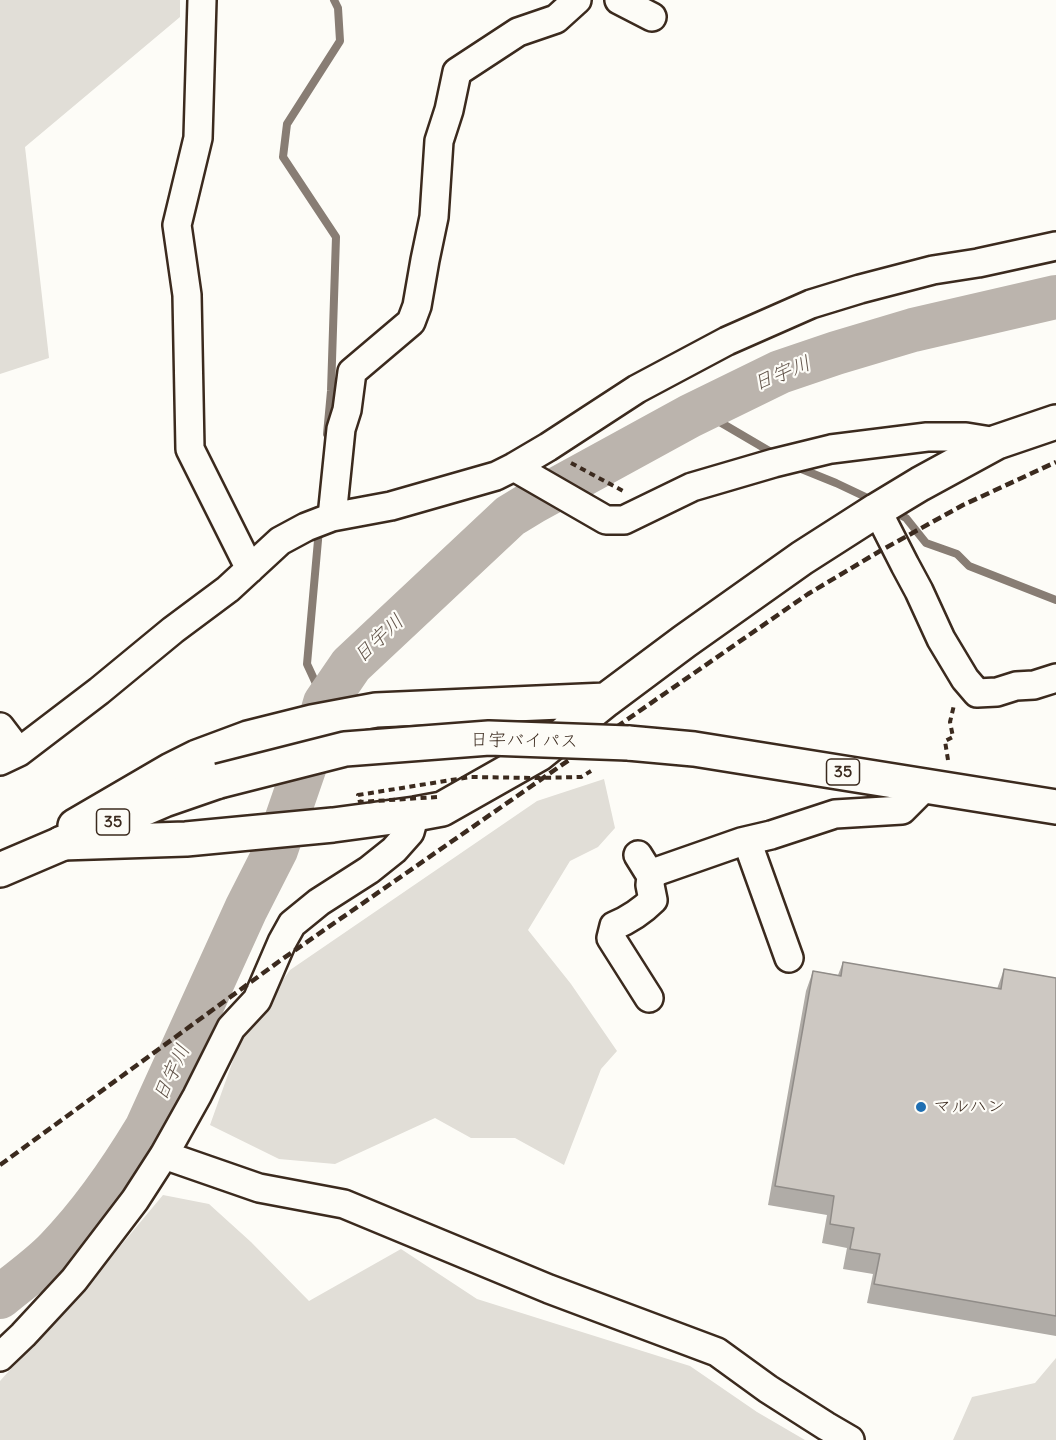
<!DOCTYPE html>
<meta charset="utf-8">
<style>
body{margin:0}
canvas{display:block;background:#fdfcf7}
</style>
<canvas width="1056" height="1440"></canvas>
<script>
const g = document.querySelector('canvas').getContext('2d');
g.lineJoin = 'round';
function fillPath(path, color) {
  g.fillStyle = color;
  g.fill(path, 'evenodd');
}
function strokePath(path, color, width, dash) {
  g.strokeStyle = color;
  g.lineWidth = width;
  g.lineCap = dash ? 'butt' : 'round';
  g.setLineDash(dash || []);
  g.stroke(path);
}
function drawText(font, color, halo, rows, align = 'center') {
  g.font = font + ' Delius,"Klee One",sans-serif';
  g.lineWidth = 4.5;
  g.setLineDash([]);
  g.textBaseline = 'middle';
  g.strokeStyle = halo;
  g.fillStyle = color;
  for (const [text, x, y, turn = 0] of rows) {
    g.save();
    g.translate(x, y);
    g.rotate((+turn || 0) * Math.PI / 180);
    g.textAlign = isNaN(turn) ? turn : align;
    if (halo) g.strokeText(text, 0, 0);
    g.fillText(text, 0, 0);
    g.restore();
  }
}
fillPath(new Path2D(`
 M0 0H180V17L25 147 49 358 0 374Z
 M604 779 615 828 598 847 570 861 528 930 571 984 617 1051 601 1069 564 1165 515 1138H471L435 1118 335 1164 279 1159 210 1125 241 1038 290 970 537 801Z
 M163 1195 209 1204 251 1242 309 1301 401 1249 477 1299 690 1366 757 1412 805 1440H0V1381L112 1256Z
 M1056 1358V1440H953L972 1397 1035 1383Z`), '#e1ded7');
strokePath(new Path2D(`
 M701 411 776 455
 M327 434 331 391 336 237 283 157 287 124 340 41 338 8 334 0
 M794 466 836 483 874 501
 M892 511 906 518 926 543 957 554 969 566 1056 600
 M319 529 307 664 325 703`), '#887d74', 8);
strokePath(new Path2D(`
 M0 1297C19 1281 41 1266 57 1249 92 1213 120 1172 146 1129L246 909 276 850 316 734 325 703 351 665 510 516 533 502 690 416 780 372 836 353 913 330 1056 297`), '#bbb4ad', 44);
const minor = new Path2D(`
 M202 0 198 138 177 225 187 295 190 449 250 569
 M619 0 652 17
 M514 467 606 520H624L692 487 774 463 831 449 927 437H966L997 442
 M877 510 905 565 919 591 941 639 965 679 977 693 997 692 1016 686 1034 685 1056 678
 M332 517 341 429 347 410 352 372 411 322 417 306 425 260 434 217 439 141 449 110 457 72 518 32 556 19 577 0
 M0 727 19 752
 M0 761 19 752 99 691 173 630 228 589 280 541 306 527 332 517 391 506 496 476 514 467 548 447 637 389 727 341 811 304 860 289 933 270 978 263 1056 246
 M747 841 789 958
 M638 855 651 876
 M649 998 611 938 614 926C628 920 641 912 653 900L650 885 651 876 658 871 741 842 771 835 835 814 902 810 927 785
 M164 1155 259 1188 344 1204 549 1289 717 1352 768 1389 826 1426 850 1440
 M0 1357 23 1335 74 1280 135 1200 164 1155 197 1096 231 1028 257 1000 282 942 292 924 319 902 369 870 394 850 410 832 415 814`);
const tertiary = new Path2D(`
 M75 826 171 770 197 757 248 738 312 722 376 710 606 700
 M62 843 186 839 333 825 415 814 442 809 539 754 606 700 685 641 802 558 877 510 920 484 997 442 1056 422`);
const trunk = new Path2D(`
 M628 743 694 749 1056 807
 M0 870 164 800 219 781`);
strokePath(minor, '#3b2a1e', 32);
strokePath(tertiary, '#3b2a1e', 38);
strokePath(trunk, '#3b2a1e', 38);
strokePath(new Path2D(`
 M571 463 625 492
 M948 760 945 741 953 737 950 722 954 705`), '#3b2a1e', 4, [6, 4.5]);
strokePath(minor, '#fdfcf7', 27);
strokePath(tertiary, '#fdfcf7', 33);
strokePath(trunk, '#fdfcf7', 33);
strokePath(new Path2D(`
 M0 1165 281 960 808 594 880 551 963 505 1056 462`), '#3b2a1e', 4.5, [9, 4.5]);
const trunkBridge = new Path2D(`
 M219 781 345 749 489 738 628 743`);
strokePath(trunkBridge, '#3b2a1e', 38, []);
strokePath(new Path2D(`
 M437 797 360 802 358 795 470 777 535 778 581 777 591 771`), '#3b2a1e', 4, [6, 4.5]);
strokePath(trunkBridge, '#fdfcf7', 33);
fillPath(new Path2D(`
 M843 962 997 989 1004 969 1056 978V1336L867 1303 873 1274 843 1269 847 1248 822 1243 827 1215 768 1205 806 991 813 971 838 975Z`), '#b0aca7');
const building = new Path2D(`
 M843 962 1001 989 1004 969 1056 978V1316L874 1284 880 1254 850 1249 854 1228 830 1224 834 1196 775 1186 813 971 841 976Z`);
fillPath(building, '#cdc8c2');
strokePath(building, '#908c88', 1.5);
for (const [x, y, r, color] of [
 [921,1107,6,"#1f6fb2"]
]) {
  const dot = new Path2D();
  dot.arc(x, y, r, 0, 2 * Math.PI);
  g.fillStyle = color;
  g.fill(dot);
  strokePath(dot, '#fdfcf7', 2);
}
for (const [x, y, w] of [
 [843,772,33],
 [113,822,33]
]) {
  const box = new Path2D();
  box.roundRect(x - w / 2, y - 13, w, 26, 4.5);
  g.fillStyle = '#fdfcf7';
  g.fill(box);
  strokePath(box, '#3b2a1e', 1.5);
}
drawText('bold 16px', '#3b2a1e', null, [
 ["35",843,772],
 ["35",113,822]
]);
drawText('18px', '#3b2a1e', '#fdfcf7', [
 ["日宇バイパス",524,741,1]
]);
drawText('18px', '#3b2a1e', '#fdfcf7', [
 ["マルハン",933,1107]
], 'left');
drawText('italic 20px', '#615349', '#fdfcf7', [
 ["日宇川",782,374,-22],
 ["日宇川",379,639,-43],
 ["日宇川",172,1073,-65]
]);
</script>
